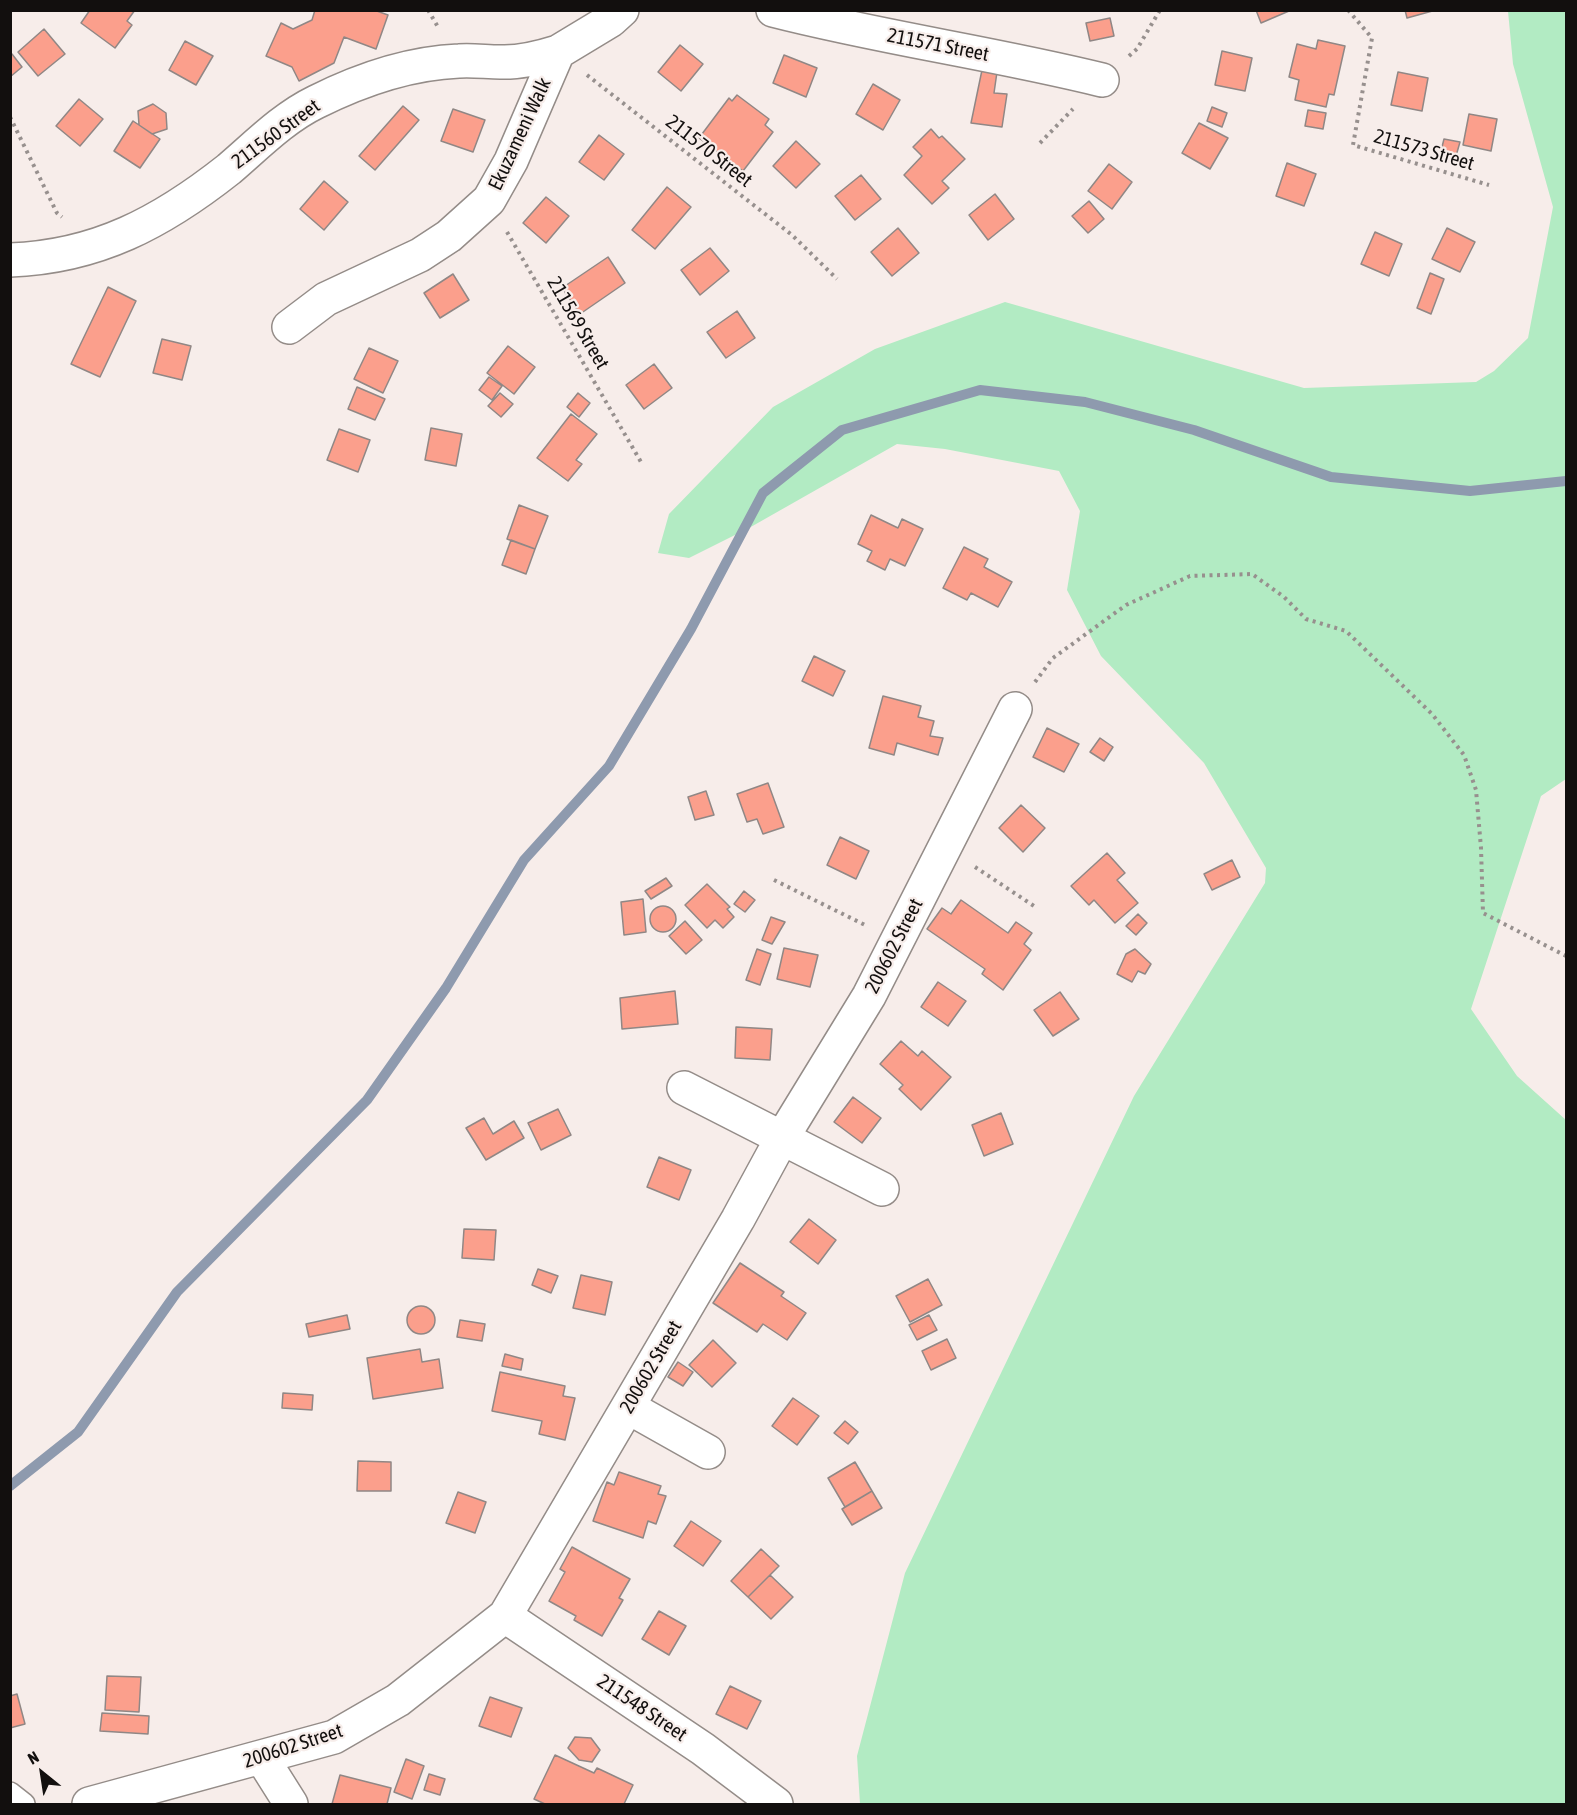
<!DOCTYPE html>
<style>
body{margin:0}
#map{position:relative;width:1577px;height:1815px;overflow:hidden;background:#f7edea;font-family:"Asap Condensed",sans-serif}
canvas{display:block}
.frame{position:absolute;inset:0;border:12px solid #120f0e;pointer-events:none}
.north{position:absolute;left:12px;top:1743px;width:60px;height:60px;-webkit-text-stroke:4px #f7edea;paint-order:stroke;rotate:330deg;font-size:16px;font-weight:700;line-height:24px;text-align:center;color:#120f0e}
.north::after{content:'';display:block;margin:auto;width:21px;height:27px;background:#120f0e;clip-path:polygon(50% 0,100% 100%,50% 72%,0 100%)}
</style>
<div id="map">
<canvas width="1577" height="1815"></canvas>
<div class="frame"></div>
<div class="north">N</div>
</div>
<script>
const g = document.querySelector('canvas').getContext('2d');
g.lineJoin = 'round';
function fillPath(path, color) {
  g.fillStyle = color;
  g.fill(path, 'evenodd');
}
function strokePath(path, color, width, dash) {
  g.strokeStyle = color;
  g.lineWidth = width;
  g.lineCap = dash ? 'butt' : 'round';
  g.setLineDash(dash || []);
  g.stroke(path);
}
function drawText(font, color, halo, rows, align = 'center') {
  g.font = font + ' "Asap Condensed",sans-serif';
  g.lineWidth = 4.5;
  g.setLineDash([]);
  g.textBaseline = 'middle';
  g.strokeStyle = halo;
  g.fillStyle = color;
  for (const [text, x, y, turn = 0] of rows) {
    g.save();
    g.translate(x, y);
    g.rotate((+turn || 0) * Math.PI / 180);
    g.textAlign = isNaN(turn) ? turn : align;
    if (halo) g.strokeText(text, 0, 0);
    g.fillText(text, 0, 0);
    g.restore();
  }
}
fillPath(new Path2D(`
 M1508 11H1566V779L1541 796 1471 1009 1517 1076 1566 1120V1804H860L857 1756 905 1573 1134 1096 1265 883 1266 868 1204 763 1101 656 1067 590 1080 511 1059 471 945 449 897 444 749 528 689 558 658 553 669 514 773 407 875 349 1005 302 1304 388 1476 382 1494 371 1528 338 1553 207 1513 64Z`), '#b2ebc3');
strokePath(new Path2D(`
 M10 1486 78 1432 177 1292 367 1100 446 988 524 860 609 766 691 629 763 493 842 430 980 390 1085 402 1194 430 1331 477 1470 491 1566 481`), '#8e9aae', 10);
const building = new Path2D(`
 M90 10H135L127 21 132 25 115 48 81 23Z
 M315 10H374L388 15 376 49 344 37 334 63 299 81 292 67 266 56 281 23 293 29 312 20Z
 M1256 10H1289V11L1261 23Z
 M1405 10H1436L1407 18Z
 M1110 18 1114 36 1090 41 1086 23Z
 M44 29 65 54 38 76 18 52Z
 M1318 40 1345 46 1334 95 1329 94 1326 107 1295 100 1299 80 1289 77 1297 44 1316 49Z
 M185 41 213 56 196 85 169 70Z
 M680 45 703 64 681 91 658 72Z
 M1222 51 1252 58 1245 91 1215 85Z
 M12 54 22 67 10 77V55Z
 M784 55 817 68 806 97 773 83Z
 M982 70 997 72 994 93 1007 94 1002 127 971 123Z
 M1398 72 1428 78 1422 111 1391 105Z
 M873 84 900 100 883 130 856 114Z
 M737 95 769 119 765 125 773 132 743 171 699 138 729 98 732 101Z
 M79 99 103 119 80 146 56 126Z
 M153 104 166 113 167 129 152 134 139 125 138 111Z
 M403 106 419 120 375 170 359 156Z
 M1212 107 1227 113 1222 127 1207 121Z
 M453 109 485 120 473 152 441 141Z
 M1308 110 1326 113 1323 129 1305 126Z
 M1469 114 1497 119 1491 151 1463 145Z
 M133 121 160 139 140 168 114 151Z
 M1199 123 1228 138 1210 169 1182 153Z
 M931 129 939 138 942 136 965 159 942 181 949 188 932 204 904 175 922 156 913 147Z
 M599 135 624 154 604 180 579 162Z
 M1444 139 1460 142 1454 163 1439 159Z
 M796 141 820 164 796 188 773 166Z
 M1287 163 1316 174 1304 206 1276 196Z
 M1109 164 1132 182 1112 209 1088 191Z
 M861 175 881 199 855 220 835 196Z
 M324 181 348 202 324 230 300 209Z
 M667 187 691 207 655 249 632 230Z
 M995 194 1014 219 988 240 969 215Z
 M546 197 569 216 546 243 523 223Z
 M1089 201 1104 219 1088 233 1072 216Z
 M898 228 919 253 892 276 871 252Z
 M1447 228 1475 242 1460 272 1432 259Z
 M1375 232 1402 244 1389 276 1361 264Z
 M710 248 729 271 700 295 681 270Z
 M608 257 625 283 580 314 562 288Z
 M1430 273 1444 279 1431 314 1417 308Z
 M453 274 469 300 440 318 424 293Z
 M108 287 136 301 100 377 71 364Z
 M737 311 755 338 726 358 707 332Z
 M162 339 191 346 182 380 153 373Z
 M508 346 535 367 514 394 487 373Z
 M369 348 398 361 383 393 354 379Z
 M654 364 672 388 644 409 626 385Z
 M489 377 502 386 492 400 479 390Z
 M357 387 385 399 375 420 348 409Z
 M500 393 513 404 501 417 488 406Z
 M578 393 590 403 579 417 567 407Z
 M571 414 597 434 576 460 582 464 568 481 537 458Z
 M431 428 462 434 456 466 425 460Z
 M339 429 370 440 358 472 327 460Z
 M519 505 548 516 535 549 507 539Z
 M871 515 898 528 902 519 923 529 905 566 890 559 885 570 867 561 872 551 858 544Z
 M511 540 535 549 526 574 502 565Z
 M964 547 988 559 984 567 1012 582 998 607 971 593 967 600 943 588Z
 M814 656 845 671 833 696 802 681Z
 M883 696 921 706 918 717 934 721 930 736 943 738 938 755 897 743 894 755 869 748Z
 M1047 728 1079 744 1064 772 1033 757Z
 M1100 738 1113 747 1104 761 1090 752Z
 M768 783 784 827 763 834 757 819 747 822 737 794Z
 M706 791 714 815 695 820 688 797Z
 M1021 805 1045 828 1023 852 999 828Z
 M840 837 869 851 856 879 827 865Z
 M1107 853 1125 873 1117 880 1138 903 1115 923 1094 900 1089 905 1071 886Z
 M1232 860 1240 877 1212 890 1204 874Z
 M666 878 672 886 651 899 645 891Z
 M707 884 730 907 727 909 734 917 723 928 715 920 707 928 685 905Z
 M744 891 755 900 745 912 734 904Z
 M643 899 646 932 624 935 621 902Z
 M961 900 1008 933 1016 922 1032 933 1024 944 1031 950 1003 990 982 974 985 969 927 929 942 908 951 914Z
 M650 919a13 13 0 1 1 26 0a13 13 0 1 1-26 0Z
 M1138 914 1147 923 1136 935 1126 926Z
 M771 917 785 922 772 944 762 940Z
 M685 921 702 940 686 954 669 936Z
 M784 948 818 955 810 987 777 979Z
 M757 949 771 954 760 985 746 980Z
 M1135 949 1151 964 1145 974 1138 971 1132 982 1117 974 1126 954Z
 M938 982 966 1001 948 1026 921 1007Z
 M675 991 678 1024 622 1029 620 998Z
 M1060 992 1079 1019 1053 1036 1034 1010Z
 M736 1027 772 1029 770 1060 735 1058Z
 M901 1041 918 1056 922 1051 951 1077 921 1110 899 1089 903 1085 880 1064Z
 M853 1097 881 1118 862 1143 834 1122Z
 M558 1109 571 1135 541 1150 528 1123Z
 M1001 1113 1013 1144 984 1156 972 1125Z
 M484 1118 493 1134 514 1121 524 1138 486 1160 466 1128Z
 M659 1157 691 1170 679 1200 647 1187Z
 M809 1219 836 1240 818 1264 790 1242Z
 M464 1229 496 1230 494 1260 462 1258Z
 M740 1263 784 1292 781 1296 806 1313 787 1340 763 1324 757 1332 713 1303Z
 M538 1269 558 1276 551 1293 532 1285Z
 M581 1275 612 1282 605 1315 573 1308Z
 M928 1279 942 1305 910 1322 896 1296Z
 M407 1320a14 14 0 1 1 28 0a14 14 0 1 1-28 0Z
 M347 1315 350 1329 309 1337 306 1324Z
 M929 1315 937 1330 917 1340 909 1325Z
 M460 1320 485 1324 482 1341 457 1337Z
 M947 1339 956 1358 931 1370 922 1351Z
 M713 1340 736 1363 712 1387 689 1365Z
 M420 1349 422 1362 439 1359 443 1388 373 1399 367 1358Z
 M505 1354 523 1359 521 1370 502 1366Z
 M678 1362 693 1372 683 1386 668 1377Z
 M500 1372 565 1386 563 1396 575 1398 565 1440 539 1434 542 1421 492 1411Z
 M283 1393 313 1395 312 1410 282 1408Z
 M793 1398 819 1416 797 1445 772 1426Z
 M845 1421 858 1432 848 1444 834 1433Z
 M358 1461 391 1462V1491H357Z
 M855 1462 872 1491 845 1507 828 1478Z
 M619 1472 661 1486 658 1494 666 1496 656 1524 648 1521 643 1538 593 1521 607 1482 614 1485Z
 M872 1491 882 1508 852 1525 842 1509Z
 M458 1492 486 1502 475 1533 446 1523Z
 M691 1521 721 1541 703 1566 674 1546Z
 M572 1547 630 1579 619 1598 623 1600 602 1636 574 1620 576 1616 549 1601 565 1572 560 1569Z
 M761 1549 779 1566 748 1597 731 1581Z
 M770 1575 793 1597 771 1619 748 1597Z
 M659 1611 686 1626 669 1655 642 1639Z
 M107 1676 141 1677 139 1712 105 1710Z
 M730 1686 761 1701 747 1729 716 1714Z
 M17 1694 25 1724 10 1728V1696Z
 M490 1697 522 1708 511 1737 479 1726Z
 M102 1713 149 1716 148 1734 100 1731Z
 M575 1737 591 1738 600 1750 592 1762 579 1760 568 1748Z
 M555 1755 594 1773 597 1768 633 1785 624 1804H545L534 1799Z
 M406 1759 424 1766 412 1799 394 1792Z
 M429 1774 445 1779 440 1795 424 1790Z
 M340 1775 391 1788 387 1804H332Z`);
fillPath(building, '#fb9f8c');
strokePath(building, '#908785', 1.5);
const service = new Path2D(`
 M10 1793 24 1804`);
const minor = new Path2D(`
 M773 10C882 38 993 53 1102 80
 M10 260C97 257 162 222 229 169 256 146 283 118 316 102 360 80 409 63 459 61 473 60 487 62 500 62 520 63 539 58 558 52
 M289 327 326 299 420 255 449 236 489 200 511 161 558 52 611 20 622 10
 M684 1088 882 1189
 M628 1407 708 1452
 M505 1616 703 1749 776 1804
 M262 1758 291 1804
 M89 1804 334 1737 398 1700 505 1616 738 1219 782 1138 869 996 1015 709`);
strokePath(service, '#948c88', 24);
strokePath(minor, '#948c88', 36);
strokePath(new Path2D(`
 M428 10 438 27
 M1348 10 1372 38 1353 145 1489 185
 M1129 56 1137 49 1160 10
 M587 75 792 235 837 279
 M10 117 57 213 62 217
 M1040 143 1073 109
 M507 232 641 462
 M1035 682 1053 658 1126 605 1190 576 1252 574 1284 597 1306 619 1346 631 1432 714 1464 755 1476 790 1481 848 1483 913 1566 956
 M975 867 1034 906
 M774 880 867 926`), '#97908e', 4, [3, 4.5]);
strokePath(service, '#fff', 21);
strokePath(minor, '#fff', 33);
drawText('20px', '#120f0e', '#f7edea', [
 ["211571 Street",938,45,11],
 ["211560 Street",276,134,-36],
 ["Ekuzameni Walk",520,134,-65],
 ["211573 Street",1424,150,16],
 ["211570 Street",709,151,38],
 ["211569 Street",578,323,60],
 ["200602 Street",894,946,-63],
 ["200602 Street",651,1367,-60],
 ["211548 Street",642,1708,34],
 ["200602 Street",293,1746,-18]
]);
</script>
